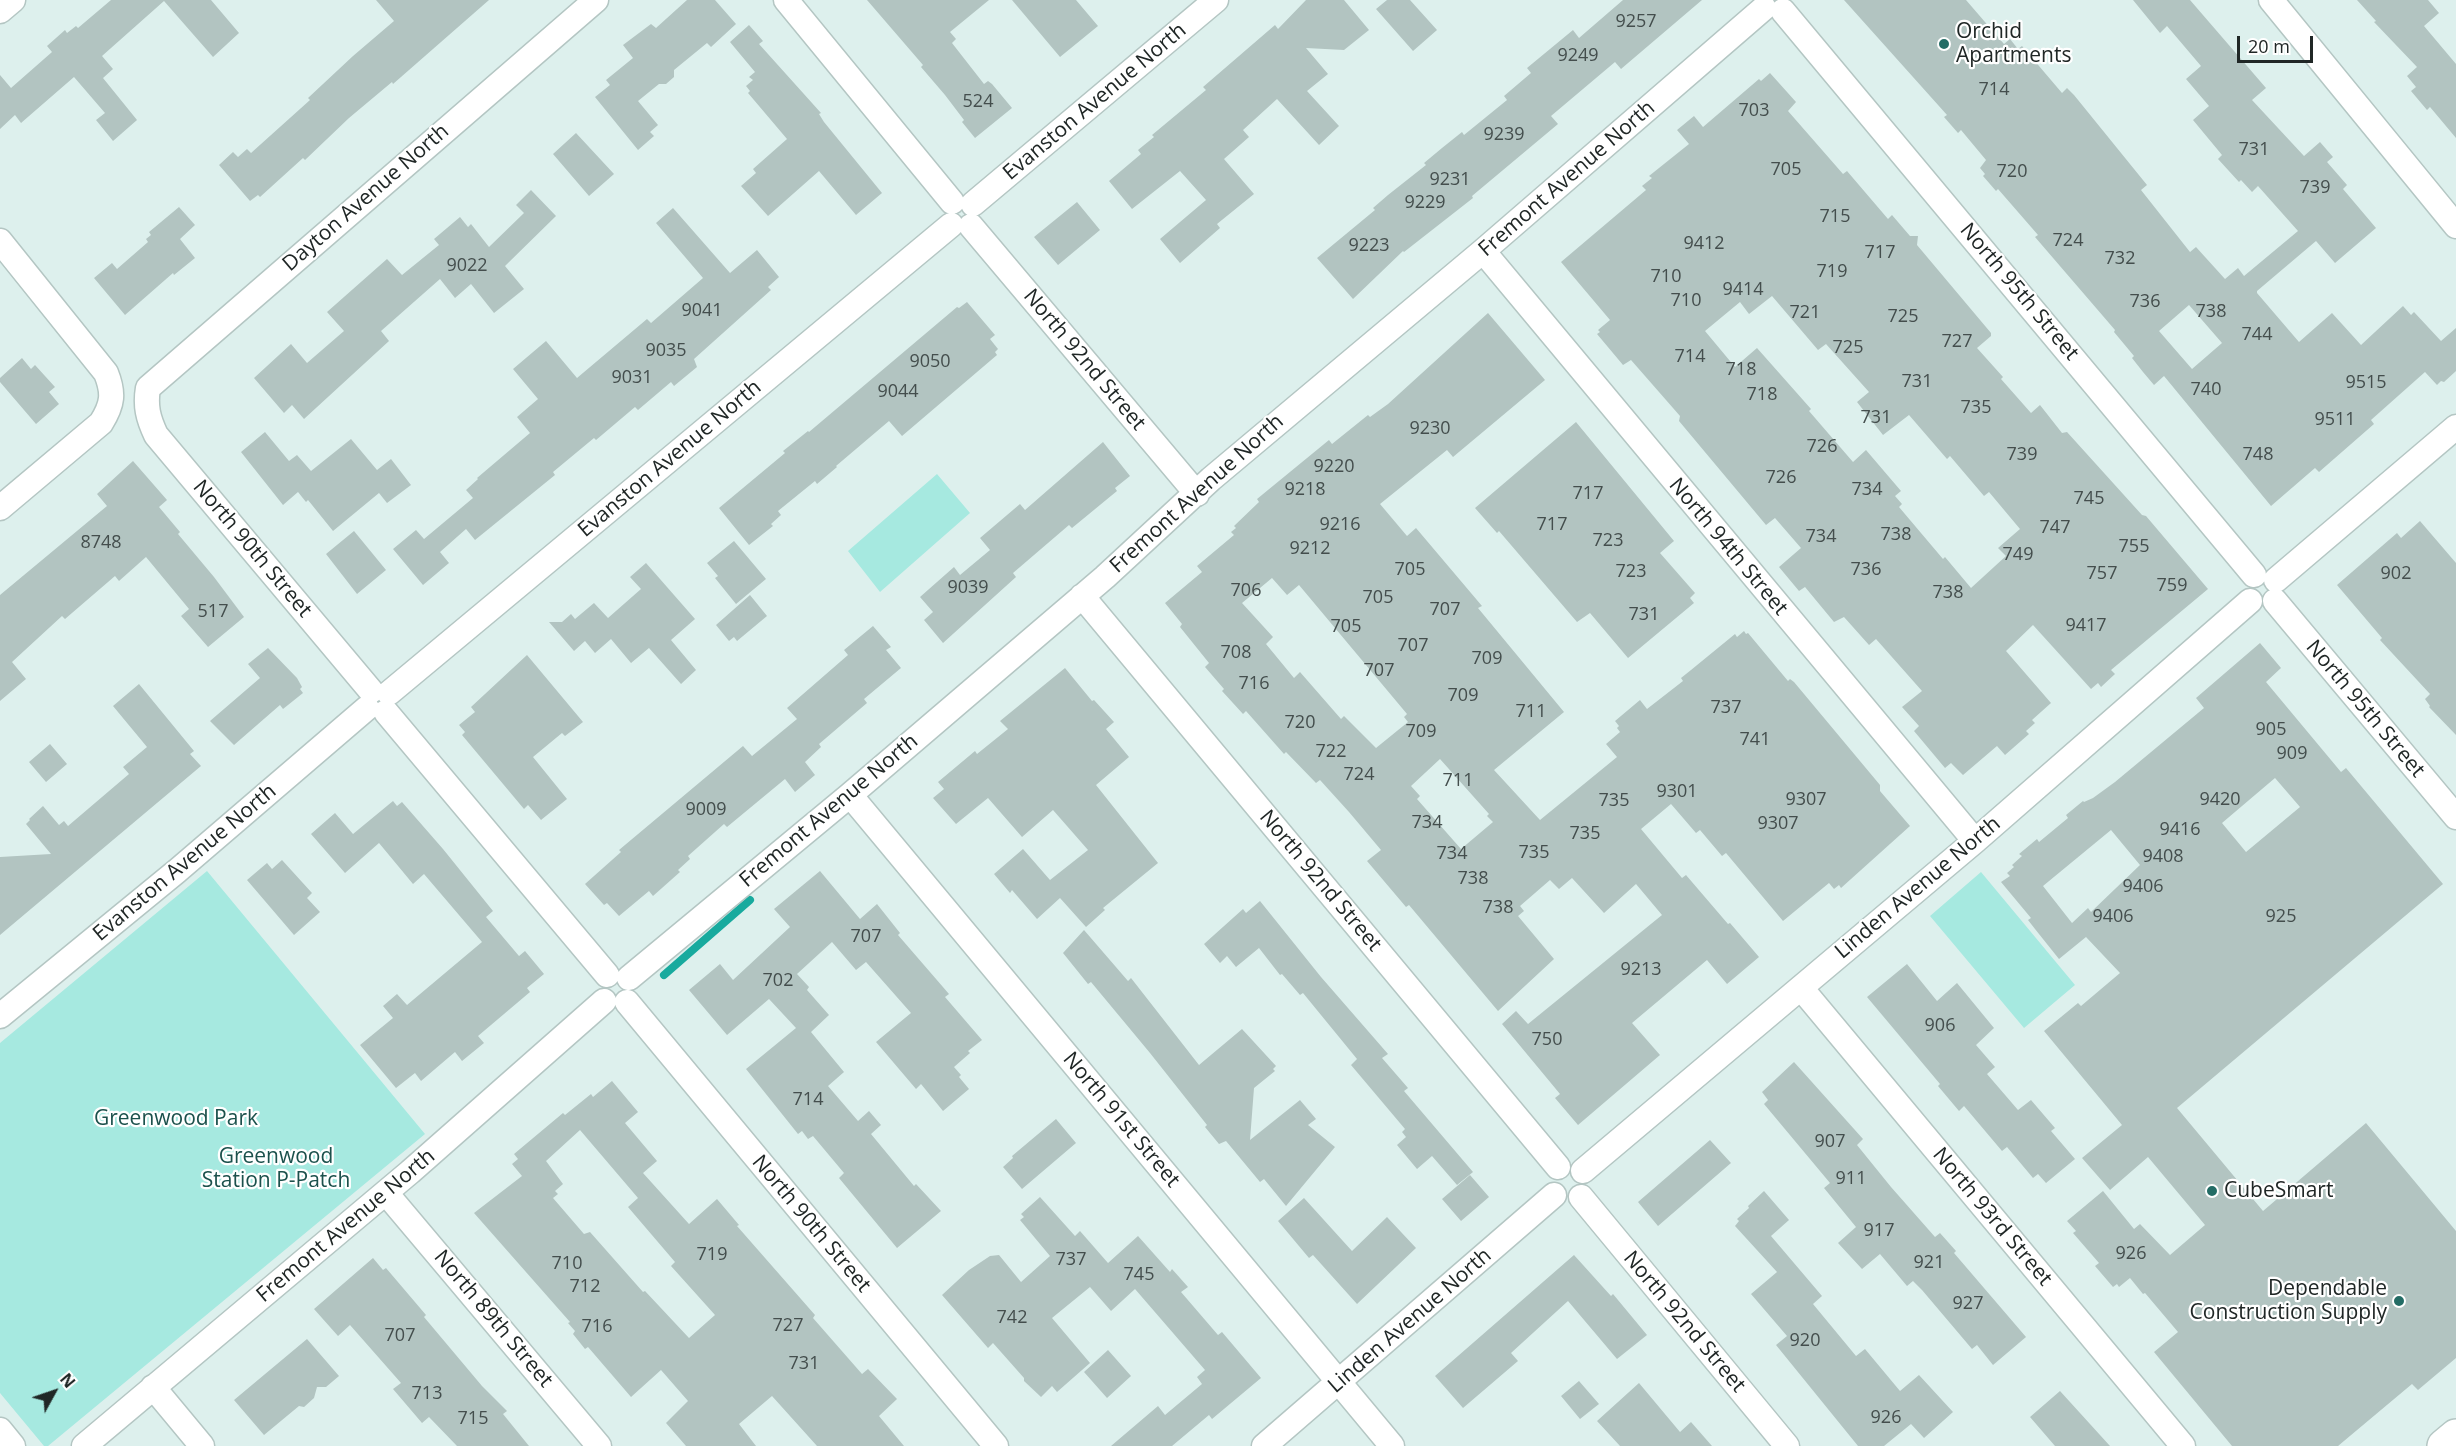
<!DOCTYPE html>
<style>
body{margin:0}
#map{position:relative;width:2456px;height:1446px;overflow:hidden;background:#ddf0ed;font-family:"Open Sans",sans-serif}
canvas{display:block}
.north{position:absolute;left:24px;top:1362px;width:60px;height:60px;-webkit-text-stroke:4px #fff;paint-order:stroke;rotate:50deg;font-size:16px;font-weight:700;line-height:24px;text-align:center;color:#202726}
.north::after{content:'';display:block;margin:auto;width:21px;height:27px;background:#202726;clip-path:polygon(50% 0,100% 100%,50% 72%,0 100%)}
.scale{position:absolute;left:2237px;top:36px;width:76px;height:27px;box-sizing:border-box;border:3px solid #202726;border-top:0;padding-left:8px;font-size:18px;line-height:21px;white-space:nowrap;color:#202726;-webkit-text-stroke:4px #fff;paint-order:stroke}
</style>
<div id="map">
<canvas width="2456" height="1446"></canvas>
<div class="north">N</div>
<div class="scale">20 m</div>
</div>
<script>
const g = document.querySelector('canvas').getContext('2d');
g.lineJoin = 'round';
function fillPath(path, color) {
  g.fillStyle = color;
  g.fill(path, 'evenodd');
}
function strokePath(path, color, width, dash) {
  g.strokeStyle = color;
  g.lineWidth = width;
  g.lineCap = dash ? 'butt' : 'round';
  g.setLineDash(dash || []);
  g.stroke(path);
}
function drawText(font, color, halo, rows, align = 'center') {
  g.font = font + ' "Open Sans",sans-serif';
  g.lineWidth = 4.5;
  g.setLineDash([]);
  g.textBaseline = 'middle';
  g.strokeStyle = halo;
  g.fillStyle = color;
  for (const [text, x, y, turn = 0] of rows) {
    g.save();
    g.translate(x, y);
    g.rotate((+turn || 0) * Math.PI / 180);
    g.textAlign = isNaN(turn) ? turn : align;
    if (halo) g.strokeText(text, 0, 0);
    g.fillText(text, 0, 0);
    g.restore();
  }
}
fillPath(new Path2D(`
 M937 474 970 513 880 592 848 551Z
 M207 871 425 1134 48 1446H44L0 1393V1043Z
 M1981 872 2075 985 2024 1028 1930 916Z`), '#a6e9e0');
strokePath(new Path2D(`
 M664 975 750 900`), '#18aa9e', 8);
fillPath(new Path2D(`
 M111 0H211L239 33 213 57 164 1 102 56 113 69 103 78 137 120 113 141 96 120 105 113 74 77 21 123 15 115 0 129V75L11 88 52 52 47 46 65 30 67 33 76 26 78 28Z
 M376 0H489L393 84 392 82 349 118 305 160 303 158 260 197 258 195 250 201 219 165 233 152 238 157 247 149 251 153 310 100 308 98 353 56 394 21Z
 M687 0H715L736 24 711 47 707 43 674 70V77L666 84H659L638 101 658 125 650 132 654 136 638 150 595 97 610 85 606 80 633 58 623 45 651 24 656 28Z
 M867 0H989L950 32 956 39 952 43 984 84 988 81 992 84 1012 108 975 138 962 122 964 120 945 95 921 67 923 65Z
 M1012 0H1076L1098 26 1060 57Z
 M1306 0H1344L1369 30 1344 50 1306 48 1328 74 1307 91 1339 126 1319 145 1277 99 1243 130 1249 137 1224 159 1254 194 1217 224 1220 228 1180 263 1160 239 1206 200 1180 171 1132 209 1109 181 1141 154 1138 150 1154 137 1152 135 1206 90 1203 87 1275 25 1278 29Z
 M1387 0H1410L1437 30 1413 51 1376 9Z
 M1623 0H1702L1621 69 1615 62 1551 116 1558 124 1472 196 1473 198 1404 252 1403 251 1353 299 1317 258 1375 210 1373 208 1388 195 1426 165 1424 163 1442 148 1462 132 1464 135 1507 100 1504 96 1531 73 1527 68 1573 30 1579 38Z
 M1844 0H1966L2004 44 2010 39 2018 49 2022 46 2062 93 2067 88 2074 95 2147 185 2141 190 2190 252 2196 247 2225 279 2238 268 2244 276 2298 231 2258 186 2252 192 2241 180 2239 182 2218 159 2222 155 2193 120 2209 106 2186 79 2201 66 2167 26 2160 33 2133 0H2190L2266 88 2252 100 2304 156 2320 142 2333 157 2327 162 2347 185 2343 189 2376 228 2335 263 2316 241 2257 291V293L2299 342 2332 313 2361 345 2403 306 2411 315 2414 312 2441 341 2456 328V371L2444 382 2441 381 2437 385 2425 372 2371 420 2374 424 2319 472 2315 468 2271 506 2164 376 2154 385 2143 372 2132 358 2134 356 2114 332 2115 330 2035 237 2038 235 1998 189 1996 191 1983 176 1985 174 1980 168 1986 160 1961 130 1958 133 1944 117 1947 115ZM2189 305 2222 343 2192 369 2159 331Z
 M2357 0H2428L2439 13 2424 26 2456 64V138L2430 107 2427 110 2411 91 2416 87 2407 76 2417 67 2374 22 2376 21Z
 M749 25 763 41 759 44 821 113 819 114 824 122 882 193 856 215 819 171 768 216 741 186 756 173 753 169 787 139 748 93 750 91 746 86 753 80 749 77 755 72 730 42Z
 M1770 73 1796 102 1788 111 1843 174 1847 171 1888 219 1892 215 1910 236H1918L1917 245 1991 333V336L1977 348 2003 377 2001 379 2031 413 2040 405 2062 433 2067 432 2142 515 2146 516 2208 589 2111 670 2115 674 2101 687 2098 683 2091 689 2033 625 2006 651 2051 703 2032 720 2035 723 2026 731 2029 734 2005 755 1997 746 1963 775 1951 763 1945 768 1914 731 1919 726 1902 707 1922 691 1876 639 1869 645 1844 617 1834 622 1805 587 1799 591 1779 567 1801 548 1775 518 1766 525 1679 421 1680 416 1631 360 1623 365 1597 334 1600 332 1598 330 1610 320 1561 262 1646 190 1642 186 1652 178 1649 176 1689 144 1677 130 1694 116 1703 127 1759 79 1761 81ZM1772 296 1818 350 1826 344 1869 392 1857 402 1883 435 1909 415 1947 459 1950 456 1984 496 1989 492 2020 529 1998 548 2006 556 1971 588 1945 557 1943 559 1899 507 1902 504 1895 496 1901 491 1866 450 1853 462 1809 411 1811 409 1757 348 1735 367 1705 331 1740 302 1749 314Z
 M576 133 614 174 589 196 553 154Z
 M531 190 556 216 505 266 524 289 494 313 471 284 455 298 440 279 381 331 389 341 304 419 292 405 284 413 254 378 291 344 307 363 344 331 327 312 387 259 402 275 439 245 434 239 460 217 468 227 471 224 489 247 524 213 516 205Z
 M1077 202 1100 230 1058 265 1034 237Z
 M179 207 195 225 180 239 195 258 174 275 173 273 125 315 94 278 112 263 117 269 148 242 146 239 151 235 149 232Z
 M673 208 730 273 757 250 779 277 768 287 771 290 694 359 697 367 674 386 671 382 638 410 635 407 596 440 594 438 553 472 555 475 475 540 466 529 440 552 449 563 423 585 393 549 416 530 424 539 473 498 466 490 478 479 477 478 530 433 517 417 538 399 513 369 546 341 577 378 647 319 651 323 703 278 656 223Z
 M967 302 995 335 990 339 998 349 995 352 997 355 902 436 889 421 836 466 837 467 817 484 815 481 778 511 781 515 771 524 773 526 749 545 719 508 785 453 783 451 808 431 809 432 957 307 959 308Z
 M1488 313 1545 380 1453 457 1447 450 1380 504 1407 536 1416 528 1482 606 1478 608 1564 712 1494 770 1540 820 1617 757 1606 744 1620 732 1617 728 1619 726 1615 721 1640 700 1647 709 1683 681 1681 678 1691 670 1735 634 1737 637 1744 631 1746 634 1748 633 1788 681 1790 679 1794 682 1880 785V791L1910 826 1841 888 1839 885 1834 889 1829 883 1783 921 1726 853 1722 856 1700 830 1696 833 1671 804 1641 829 1682 878 1686 875 1728 924 1730 923 1759 957 1727 984 1707 960 1632 1023 1660 1055 1578 1125 1555 1098 1560 1094 1502 1024 1516 1011 1528 1024 1662 915 1636 884 1604 913 1572 878 1559 889 1550 880 1520 906 1524 911 1518 916 1554 959 1498 1011 1409 905 1406 907 1367 861 1381 850 1349 812 1320 780 1316 783 1286 752 1284 754 1246 711 1243 714 1222 691 1224 689 1205 667 1209 663 1180 627 1182 624 1165 603 1202 572 1197 566 1234 535 1231 532 1236 528 1234 526 1259 502 1257 499 1329 440 1332 444 1368 415 1370 417 1388 404ZM1272 578 1287 595 1299 585 1407 714 1404 717 1408 722 1376 748 1344 716 1341 719 1300 672 1294 678 1266 644 1273 637 1242 603ZM1440 759 1489 814 1487 816 1493 822 1461 849 1417 799 1420 796 1411 786Z
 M22 358 31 369 35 365 55 387 49 392 59 404 36 424 0 382V378Z
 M1576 422 1674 541 1660 553 1695 593 1690 598 1694 603 1628 658 1590 613 1577 622 1499 531 1497 533 1475 508Z
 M265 432 289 461 297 455 311 471 351 439 377 470 391 459 411 485 387 503 379 493 333 531 308 500 306 502 298 492 283 505 241 452Z
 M1103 442 1130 476 1115 488 1117 491 1072 528 1069 525 1013 573 1016 577 943 643 924 620 933 612 920 597 954 567 960 575 990 550 980 538 1020 504 1025 510Z
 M133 461 167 500 159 507 180 532 178 534 214 577 244 617 208 647 181 616 189 609 146 557 119 581 115 576 65 619 62 616 12 662 26 679 0 701V595L107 506 97 494Z
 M2420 521 2456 563V735L2429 707 2430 706 2425 699 2430 694 2380 640 2382 638 2337 585 2397 533 2401 538Z
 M354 531 386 570 357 594 326 554Z
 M734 541 766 579 736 604 715 578 718 576 707 563Z
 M646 563 695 619 671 640 696 670 681 684 649 648 631 663 611 639 595 653 585 641 574 651 549 622H562L571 614 575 619 594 603 608 618 641 589 630 577Z
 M750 595 767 616 737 641 734 637 729 641 716 625Z
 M873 626 891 647 886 650 901 668 864 699 867 703 819 744 821 747 805 762 815 775 795 792 785 779 727 827 724 824 688 856 690 859 678 870 680 872 653 896 649 891 619 916 607 903 604 905 585 884 621 852 619 850 743 746 752 756 797 719 787 708 848 655 844 650Z
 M2260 643 2281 668 2266 682 2341 772 2346 768 2443 884 2177 1108 2263 1211 2366 1123 2456 1231V1358L2418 1390 2412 1384 2338 1446H2232L2154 1352 2178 1332 2145 1293 2143 1294 2130 1278 2119 1287 2117 1284 2113 1287 2095 1266 2099 1263 2073 1233 2076 1231 2067 1221 2103 1191 2134 1229 2140 1224 2170 1255 2205 1225 2148 1157 2110 1190 2082 1158 2122 1125 2044 1031 2078 1003 2081 1006 2120 973 2086 937 2059 959 2035 929 2028 920 2031 918 2001 882 2010 876 2007 873 2014 867 2012 865 2022 856 2019 854 2037 839 2039 842 2068 818 2066 815 2083 801 2084 802 2093 798 2115 782 2204 708 2196 698ZM2275 778 2300 807 2246 852 2222 823ZM2111 830 2140 865 2091 912 2088 908 2072 923 2043 886Z
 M268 648 297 678 302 687 300 689 303 693 283 709 280 705 234 745 210 721 260 678 248 664Z
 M527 655 583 722 565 736 562 733 533 757 567 799 541 820 528 805 524 809 462 735 465 732 459 725 475 712 471 707Z
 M1065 668 1092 701 1094 700 1114 722 1106 729 1129 757 1096 785 1158 863 1103 908 1105 910 1086 927 1060 898 1037 919 1012 890 1010 893 994 874 1023 849 1050 880 1088 850 1053 810 1022 837 988 798 956 824 933 798 944 789 938 782 975 751 977 754 1008 729 1000 721Z
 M139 684 194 751 190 754 201 766 0 935V857L51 854 26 824 30 820 29 819 43 806 59 825 64 821 68 826 129 774 123 767 147 747 113 706Z
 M50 744 67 764 46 782 29 762Z
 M393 801 397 806 402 802 443 849 493 911 486 917 519 956 525 951 544 974 527 988 530 992 478 1036 484 1043 462 1061 455 1052 421 1081 415 1073 396 1088 360 1045 393 1018 383 1006 397 994 407 1005 482 942 424 874 413 884 379 843 345 873 311 834 335 813 353 834Z
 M282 860 312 893 307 898 320 912 294 935 247 880 267 863 272 869Z
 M820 871 860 919 877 904 900 933 898 935 949 994 945 997 982 1040 968 1051 970 1053 954 1067 961 1075 959 1077 969 1089 943 1111 921 1084 916 1089 876 1042 911 1013 866 962 856 970 832 942 797 974 809 987 807 990 829 1015 811 1032 844 1072 828 1086 858 1121 869 1111 881 1125 871 1134 914 1186 916 1184 941 1211 897 1248 839 1178 844 1173 813 1136 808 1139 802 1131 798 1134 746 1069 796 1028 769 999 727 1035 689 990 720 964 733 980 790 927 774 909Z
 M1260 901 1321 977 1388 1054 1382 1058 1408 1088 1404 1091 1473 1172 1457 1185 1432 1156 1417 1169 1397 1145 1406 1137 1402 1132 1405 1129 1351 1065 1357 1059 1303 993 1300 995 1282 974 1280 975 1259 948 1236 967 1227 956 1220 963 1204 944 1243 909 1246 913Z
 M1084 930 1128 981 1131 978 1199 1065 1242 1029 1276 1066 1273 1069 1275 1071 1254 1088 1250 1140 1300 1100 1316 1119 1308 1125 1335 1147 1286 1206 1264 1179 1260 1182 1226 1141 1219 1144 1205 1127 1207 1125 1150 1053 1091 982 1088 984 1063 953Z
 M1907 964 1937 1001 1957 983 1994 1028 1976 1045 1995 1067 1987 1074 2018 1110 2031 1100 2055 1128 2051 1131 2075 1159 2046 1183 2038 1174 2033 1178 2007 1147 2002 1151 1964 1106 1959 1111 1938 1086 1940 1084 1867 997Z
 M1794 1062 1863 1139 1857 1145 1891 1187 1935 1237 1940 1233 1956 1251 1954 1253 2026 1337 1993 1365 1977 1345 1972 1349 1922 1290 1913 1281 1907 1286 1880 1254 1862 1269 1838 1243 1856 1227 1824 1188 1830 1183 1764 1104 1768 1100 1762 1092Z
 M612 1081 638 1112 625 1123 657 1161 643 1173 689 1224 717 1199 739 1225 737 1226 815 1315 813 1318 862 1374 868 1369 897 1399 879 1416 904 1446H817L772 1396 739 1424 756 1446H686L666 1423 688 1401 661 1370 631 1397 588 1347 585 1349 573 1334 575 1331 568 1323 570 1322 474 1213 522 1176 512 1164 518 1159 514 1154 563 1113 565 1115 591 1094 593 1097ZM580 1130 638 1198 628 1207 675 1262 671 1266 715 1315 689 1338 645 1291 643 1292 590 1232 584 1234 553 1198 558 1194 555 1191 563 1184 546 1161Z
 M1056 1119 1076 1143 1022 1189 1003 1167 1013 1158 1012 1156Z
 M1710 1140 1731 1163 1658 1226 1638 1202Z
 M1470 1175 1489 1197 1461 1221 1442 1199Z
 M1764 1191 1789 1220 1771 1236 1822 1296 1813 1304 1856 1356 1865 1349 1900 1391 1919 1375 1953 1412 1924 1438 1911 1424 1884 1446H1858L1776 1345 1787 1336 1751 1294 1777 1272 1735 1226 1739 1221 1737 1219 1749 1208 1748 1206Z
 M1040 1197 1075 1236 1080 1231 1108 1263 1138 1236 1170 1272 1172 1269 1188 1287 1181 1292 1218 1335 1222 1332 1261 1378 1212 1419 1209 1415 1172 1446H1111L1158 1406 1165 1415 1202 1384 1197 1377 1205 1370 1135 1289 1111 1311 1090 1287 1052 1318 1090 1363 1057 1392 1052 1386 1041 1397 1024 1381V1378L993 1343 988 1348 942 1295 969 1270 990 1256 999 1255 1021 1282 1050 1256 1020 1220 1024 1217 1021 1214Z
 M1304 1198 1352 1251 1387 1217 1416 1248 1357 1304 1313 1255 1309 1258 1278 1221Z
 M1574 1255 1611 1296 1613 1294 1647 1335 1617 1359 1568 1301 1511 1353 1518 1361 1463 1408 1435 1376Z
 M373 1258 383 1270 386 1268 426 1315 424 1317 482 1386 507 1411 503 1414 529 1446H457L429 1417 422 1423 393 1389 401 1383 350 1325 338 1336 314 1309Z
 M307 1339 339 1376 326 1387H317L314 1398 304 1407 299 1406 264 1435 234 1400Z
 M1108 1350 1131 1376 1107 1398 1084 1372Z
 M1579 1381 1599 1404 1580 1419 1561 1396Z
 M1639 1383 1680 1432 1691 1422 1712 1446H1620L1597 1421Z
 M2060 1391 2110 1446H2055L2030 1417Z`), '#b2c4c1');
const minor = new Path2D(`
 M786 0 952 202
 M2271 0 2456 226
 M0 11 13 0
 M1783 11 2254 575
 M973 204 1216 0
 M971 226 1197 494
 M0 241 106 373C114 393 113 404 101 423L0 508
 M1483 251 1975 841
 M2276 580 2456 427
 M1082 596 1558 1167
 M2275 601 2456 817
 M371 691 156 435C148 418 145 406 148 388L596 0
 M389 693 951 225
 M386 712 607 975
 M850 795 1392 1446
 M629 978 850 795 1105 577 1211 479 1483 251 1764 8
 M1801 988 2183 1446
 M627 1002 996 1446
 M0 1016 177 871 367 708
 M1583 1171 1975 841 2250 601
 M386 1193 599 1446
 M1581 1197 1787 1446
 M153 1387 202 1446
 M0 1430 13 1446
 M84 1446 410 1172 604 1001
 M1264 1446 1554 1195`);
const trunk = new Path2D(`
 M2444 1446 2456 1436`);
strokePath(minor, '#b4c6c3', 27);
strokePath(trunk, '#b4c6c3', 36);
strokePath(minor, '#fff', 24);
strokePath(trunk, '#fff', 33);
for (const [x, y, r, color] of [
 [1944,44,6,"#236c65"],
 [2212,1191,6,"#236c65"],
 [2399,1301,6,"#236c65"]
]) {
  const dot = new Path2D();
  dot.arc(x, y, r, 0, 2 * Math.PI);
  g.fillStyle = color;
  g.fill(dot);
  strokePath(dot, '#fff', 2);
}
drawText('18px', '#444e4d', null, [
 ["9257",1636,22],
 ["9249",1578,56],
 ["714",1994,90],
 ["524",978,102],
 ["703",1754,111],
 ["9239",1504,135],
 ["731",2254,150],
 ["705",1786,170],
 ["720",2012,172],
 ["9231",1450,180],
 ["739",2315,188],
 ["9229",1425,203],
 ["715",1835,217],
 ["724",2068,241],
 ["9412",1704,244],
 ["9223",1369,246],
 ["717",1880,253],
 ["732",2120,259],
 ["9022",467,266],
 ["719",1832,272],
 ["710",1666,277],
 ["9414",1743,290],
 ["710",1686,301],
 ["736",2145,302],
 ["9041",702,311],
 ["738",2211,312],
 ["721",1805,313],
 ["725",1903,317],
 ["744",2257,335],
 ["727",1957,342],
 ["725",1848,348],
 ["9035",666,351],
 ["714",1690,357],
 ["9050",930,362],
 ["718",1741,370],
 ["9031",632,378],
 ["731",1917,382],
 ["9515",2366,383],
 ["740",2206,390],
 ["9044",898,392],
 ["718",1762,395],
 ["735",1976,408],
 ["731",1876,418],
 ["9511",2335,420],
 ["9230",1430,429],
 ["726",1822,447],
 ["739",2022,455],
 ["748",2258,455],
 ["9220",1334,467],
 ["726",1781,478],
 ["9218",1305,490],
 ["734",1867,490],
 ["717",1588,494],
 ["745",2089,499],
 ["9216",1340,525],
 ["717",1552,525],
 ["747",2055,528],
 ["738",1896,535],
 ["734",1821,537],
 ["723",1608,541],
 ["8748",101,543],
 ["755",2134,547],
 ["9212",1310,549],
 ["749",2018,555],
 ["705",1410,570],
 ["736",1866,570],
 ["723",1631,572],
 ["757",2102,574],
 ["902",2396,574],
 ["759",2172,586],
 ["9039",968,588],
 ["706",1246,591],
 ["738",1948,593],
 ["705",1378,598],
 ["707",1445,610],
 ["517",213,612],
 ["731",1644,615],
 ["9417",2086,626],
 ["705",1346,627],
 ["707",1413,646],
 ["708",1236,653],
 ["709",1487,659],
 ["707",1379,671],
 ["716",1254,684],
 ["709",1463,696],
 ["737",1726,708],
 ["711",1531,712],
 ["720",1300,723],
 ["905",2271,730],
 ["709",1421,732],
 ["741",1755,740],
 ["722",1331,752],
 ["909",2292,754],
 ["724",1359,775],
 ["711",1458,781],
 ["9301",1677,792],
 ["9307",1806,800],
 ["9420",2220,800],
 ["735",1614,801],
 ["9009",706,810],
 ["734",1427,823],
 ["9307",1778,824],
 ["9416",2180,830],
 ["735",1585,834],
 ["735",1534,853],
 ["734",1452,854],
 ["9408",2163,857],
 ["738",1473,879],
 ["9406",2143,887],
 ["738",1498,908],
 ["9406",2113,917],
 ["925",2281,917],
 ["707",866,937],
 ["9213",1641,970],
 ["702",778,981],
 ["906",1940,1026],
 ["750",1547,1040],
 ["714",808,1100],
 ["907",1830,1142],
 ["911",1851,1179],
 ["917",1879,1231],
 ["926",2131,1254],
 ["719",712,1255],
 ["737",1071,1260],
 ["921",1929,1263],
 ["710",567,1264],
 ["745",1139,1275],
 ["712",585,1287],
 ["927",1968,1304],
 ["742",1012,1318],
 ["727",788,1326],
 ["716",597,1327],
 ["707",400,1336],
 ["920",1805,1341],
 ["731",804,1364],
 ["713",427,1394],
 ["926",1886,1418],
 ["715",473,1419]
]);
drawText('21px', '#202726', '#fff', [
 ["Orchid",1956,32],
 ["Apartments",1956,56],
 ["CubeSmart",2224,1191],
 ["Dependable",2387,1289,"right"],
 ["Construction Supply",2387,1313,"right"]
], 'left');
drawText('21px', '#202726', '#fff', [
 ["Evanston Avenue North",1095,102,-40],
 ["Fremont Avenue North",1567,179,-41],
 ["Dayton Avenue North",366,198,-41],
 ["North 95th Street",2019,292,50],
 ["North 92nd Street",1084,360,50],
 ["Evanston Avenue North",670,459,-40],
 ["Fremont Avenue North",1197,494,-42],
 ["North 94th Street",1728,547,50],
 ["North 90th Street",252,549,50],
 ["North 95th Street",2365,709,50],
 ["Fremont Avenue North",829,811,-40],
 ["Evanston Avenue North",185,863,-40],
 ["North 92nd Street",1320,881,50],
 ["Linden Avenue North",1918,888,-40],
 ["North 91st Street",1121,1120,50],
 ["North 93rd Street",1992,1217,50],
 ["North 90th Street",811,1224,50],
 ["Fremont Avenue North",346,1226,-40],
 ["North 89th Street",493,1319,50],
 ["Linden Avenue North",1410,1321,-41],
 ["North 92nd Street",1684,1322,50]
]);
drawText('21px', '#1b514c', '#fff', [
 ["Greenwood Park",176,1119],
 ["Greenwood",276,1157],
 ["Station P-Patch",276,1181]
]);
</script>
